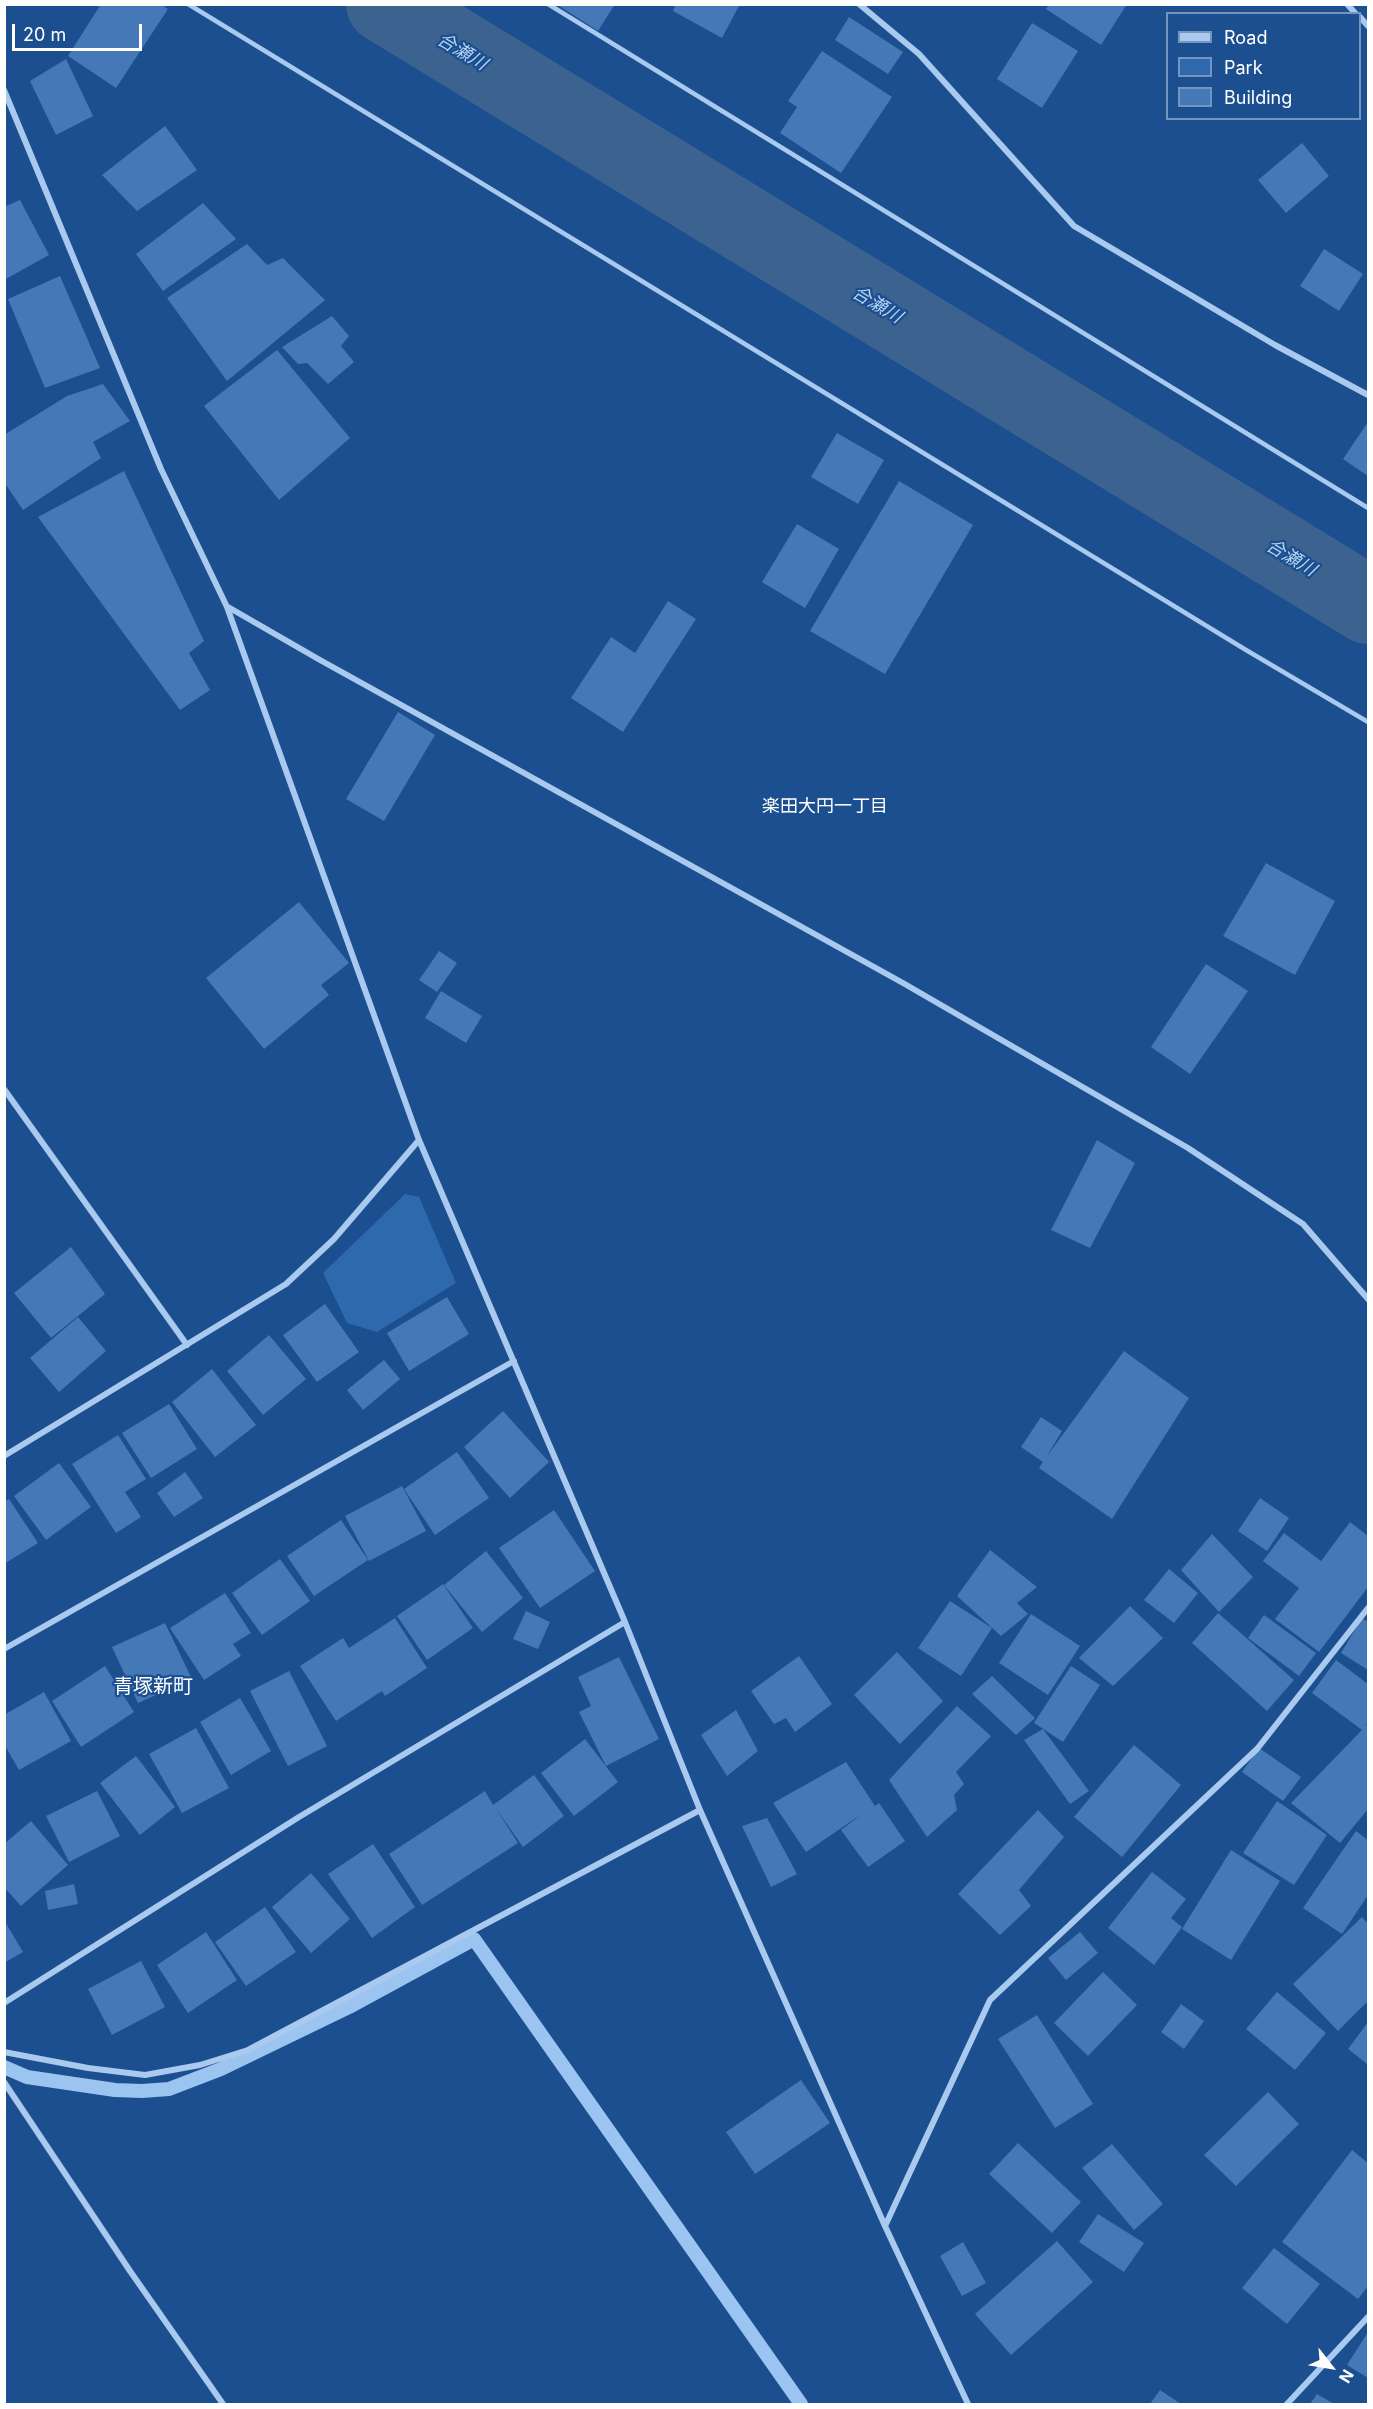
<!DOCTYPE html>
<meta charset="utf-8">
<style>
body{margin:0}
#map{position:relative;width:1373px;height:2409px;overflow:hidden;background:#1b4f8f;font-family:Inter,sans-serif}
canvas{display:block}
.frame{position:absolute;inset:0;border:6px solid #fff;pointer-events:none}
.legend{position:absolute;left:1166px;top:12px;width:195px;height:108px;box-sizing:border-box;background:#1b4f8f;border:2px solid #7695bc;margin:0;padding:8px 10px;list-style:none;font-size:18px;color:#fff}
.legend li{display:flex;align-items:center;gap:12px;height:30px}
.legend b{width:30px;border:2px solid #7695bc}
.north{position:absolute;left:1301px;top:2337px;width:60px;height:60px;-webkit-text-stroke:4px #1b4f8f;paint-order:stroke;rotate:121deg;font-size:16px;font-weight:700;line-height:24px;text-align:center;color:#fff}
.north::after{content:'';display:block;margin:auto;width:21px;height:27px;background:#fff;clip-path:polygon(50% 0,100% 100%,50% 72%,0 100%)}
.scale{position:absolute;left:12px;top:24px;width:130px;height:27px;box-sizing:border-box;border:3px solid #fff;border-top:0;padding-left:8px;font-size:18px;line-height:21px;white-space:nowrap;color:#fff;-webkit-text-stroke:4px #1b4f8f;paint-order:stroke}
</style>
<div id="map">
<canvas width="1373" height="2409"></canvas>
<div class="frame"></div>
<ul class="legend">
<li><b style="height:8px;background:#a9c9ee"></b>Road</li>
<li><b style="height:16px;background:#2e69ad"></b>Park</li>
<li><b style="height:16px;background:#4478b7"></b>Building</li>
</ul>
<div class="north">N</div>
<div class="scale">20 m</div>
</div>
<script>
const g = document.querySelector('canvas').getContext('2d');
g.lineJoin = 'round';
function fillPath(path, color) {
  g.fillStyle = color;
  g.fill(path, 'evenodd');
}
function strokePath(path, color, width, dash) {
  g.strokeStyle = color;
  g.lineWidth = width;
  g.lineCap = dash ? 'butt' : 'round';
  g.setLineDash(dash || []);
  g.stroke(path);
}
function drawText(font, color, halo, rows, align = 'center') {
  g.font = font + ' Inter,"Noto Sans JP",sans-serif';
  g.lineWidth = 4.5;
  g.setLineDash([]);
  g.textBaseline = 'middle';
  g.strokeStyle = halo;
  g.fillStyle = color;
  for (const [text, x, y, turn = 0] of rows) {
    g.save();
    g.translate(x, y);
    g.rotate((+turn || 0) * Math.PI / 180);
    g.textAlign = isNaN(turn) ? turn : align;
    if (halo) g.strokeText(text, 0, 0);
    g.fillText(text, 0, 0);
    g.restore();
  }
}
fillPath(new Path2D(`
 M405 1194 419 1197 456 1283 377 1332 347 1323 323 1273Z`), '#2e69ad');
strokePath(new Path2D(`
 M4 2067 27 2077 115 2090 142 2091 169 2089 221 2069 349 2007 474 1939 801 2404`), '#9cc4f0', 14);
strokePath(new Path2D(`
 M385 4 1368 605`), '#3c6290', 78);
fillPath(new Path2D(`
 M101 4H160L168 9 116 88 68 56Z
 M556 4H615L598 31Z
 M676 4H740L722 38 673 11Z
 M1049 4H1127L1101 45 1046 9Z
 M849 17 903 52 888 74 835 40Z
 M1032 23 1078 51 1042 108 997 79Z
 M822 51 892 97 841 173 780 133 797 107 788 101Z
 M66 59 93 116 56 135 30 81Z
 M165 126 197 170 137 211 102 175Z
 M1302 143 1329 176 1286 213 1258 180Z
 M20 200 49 255 4 280V207Z
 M203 203 236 239 163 291 136 254Z
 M247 244 267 265 283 258 325 300 227 381 167 298Z
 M1324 249 1363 274 1339 311 1300 286Z
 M60 276 100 368 45 388 8 299Z
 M332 316 349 336 341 346 354 362 328 384 307 363 298 364 282 347Z
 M277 350 350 438 279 500 204 406Z
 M103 384 130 421 93 442 101 458 23 510 4 482V435L67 396Z
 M1368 422V476L1343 459Z
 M837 433 884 460 858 504 811 477Z
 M124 471 204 641 189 653 210 690 180 710 38 517Z
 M899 481 973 525 885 674 810 631Z
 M797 524 839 549 805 608 762 582Z
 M668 601 696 619 623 732 571 698 611 637 635 653Z
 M398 712 435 735 384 821 346 799Z
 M1266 863 1335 901 1295 975 1223 936Z
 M299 902 349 963 321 985 329 995 264 1049 206 978Z
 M439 951 457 963 437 992 419 980Z
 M1206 964 1248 991 1190 1074 1151 1047Z
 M441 991 482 1016 466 1043 425 1018Z
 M1097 1140 1135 1163 1090 1248 1051 1230Z
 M71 1247 105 1294 51 1338 14 1293Z
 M447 1297 469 1334 409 1371 387 1333Z
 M325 1304 359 1352 317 1382 283 1335Z
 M78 1317 106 1351 59 1392 30 1358Z
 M269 1335 306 1379 263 1415 227 1371Z
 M1124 1351 1189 1398 1112 1519 1039 1468 1043 1462 1021 1447 1041 1417 1062 1431 1047 1456Z
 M384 1360 400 1379 363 1410 347 1390Z
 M212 1369 256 1425 215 1457 172 1402Z
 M169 1404 197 1449 151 1478 122 1433Z
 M503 1411 549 1462 510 1498 464 1447Z
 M118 1435 146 1479 125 1492 141 1517 116 1533 72 1464Z
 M457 1452 489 1498 435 1535 404 1489Z
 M59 1463 91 1507 46 1540 14 1496Z
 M185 1472 203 1498 174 1517 157 1493Z
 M402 1486 426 1531 369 1561 345 1516Z
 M1260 1498 1289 1518 1267 1551 1238 1531Z
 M9 1499 38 1543 4 1564V1502Z
 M554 1510 595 1571 540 1608 499 1548Z
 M341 1520 368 1560 314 1596 287 1556Z
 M1350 1522 1368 1536V1587L1319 1652 1275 1619 1299 1588 1263 1561 1284 1533 1321 1561Z
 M1212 1534 1253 1577 1219 1612 1181 1570Z
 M990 1550 1037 1587 1017 1603 1028 1614 1001 1636 957 1596Z
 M486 1551 523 1598 482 1632 444 1585Z
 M280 1559 310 1601 262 1635 232 1593Z
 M1169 1569 1198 1593 1174 1623 1144 1600Z
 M443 1584 473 1628 427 1660 397 1616Z
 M225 1593 251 1633 233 1644 241 1656 204 1680 170 1628Z
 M950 1601 992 1628 961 1676 918 1648Z
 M1130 1606 1163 1638 1113 1686 1079 1658Z
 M526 1611 550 1622 538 1649 513 1639Z
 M1218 1613 1294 1680 1267 1711 1192 1643Z
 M1031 1614 1080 1646 1048 1695 999 1663Z
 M1264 1615 1316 1653 1299 1676 1248 1638Z
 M395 1618 427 1668 385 1696 382 1691 336 1721 300 1666 343 1638 349 1648Z
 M1362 1618 1368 1622V1670L1341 1653Z
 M165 1623 192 1679 138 1703 112 1647Z
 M897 1652 943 1701 900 1744 854 1695Z
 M799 1656 832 1704 795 1732 786 1718 774 1724 751 1691Z
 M619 1657 659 1739 606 1766 579 1712 591 1706 578 1677Z
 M1336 1660 1368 1684V1721L1366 1725 1368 1727V1809L1340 1843 1291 1803 1362 1730 1312 1693Z
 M105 1666 134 1712 81 1747 52 1701Z
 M1071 1666 1100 1685 1063 1742 1034 1723Z
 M289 1671 327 1746 288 1766 250 1691Z
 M992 1676 1035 1718 1016 1735 972 1694Z
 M44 1692 71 1741 19 1770 4 1744V1715Z
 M240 1698 271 1751 231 1775 200 1722Z
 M957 1706 991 1736 956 1772 964 1784 954 1795 957 1810 927 1837 889 1780Z
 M736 1710 758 1751 727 1776 701 1735Z
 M196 1728 229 1788 182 1813 149 1754Z
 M1043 1729 1089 1791 1070 1804 1024 1740Z
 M585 1739 618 1782 574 1816 541 1773Z
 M1134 1745 1181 1785 1122 1857 1074 1817Z
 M1259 1748 1301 1777 1283 1801 1242 1772Z
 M136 1756 175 1807 140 1835 100 1783Z
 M846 1762 875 1806 879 1803 905 1841 868 1867 841 1830 862 1814 806 1852 773 1803Z
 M534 1775 564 1816 523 1847 495 1807 518 1843 422 1905 389 1854 485 1791 493 1805Z
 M97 1791 120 1836 69 1862 46 1816Z
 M1277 1801 1327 1835 1294 1885 1243 1853Z
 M1038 1810 1064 1837 1019 1890 1031 1906 1000 1935 958 1894Z
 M767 1818 797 1874 771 1887 742 1826Z
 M31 1821 68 1865 21 1906 4 1887V1844Z
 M1356 1831 1368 1840V1895L1342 1934 1303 1908Z
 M373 1844 415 1907 372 1938 328 1874Z
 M1231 1850 1280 1881 1231 1960 1182 1929Z
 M1152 1872 1186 1899 1171 1918 1182 1927 1154 1965 1108 1928Z
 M311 1873 350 1919 311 1953 272 1907Z
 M74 1884 78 1904 48 1910 45 1891Z
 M265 1907 296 1952 246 1986 215 1942Z
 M1362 1917 1368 1924V2001L1338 2031 1293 1984Z
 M4 1920 23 1952 4 1963Z
 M206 1932 237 1980 188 2013 157 1965Z
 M1080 1932 1098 1953 1066 1980 1048 1958Z
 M141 1961 165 2007 112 2035 88 1989Z
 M1103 1972 1137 2005 1088 2056 1054 2023Z
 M1277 1992 1326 2033 1295 2070 1246 2029Z
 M1181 2004 1204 2021 1184 2049 1161 2032Z
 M1037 2015 1093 2104 1055 2128 998 2039Z
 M1368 2022V2062L1367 2064 1348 2049Z
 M801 2080 830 2123 755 2174 726 2132Z
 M1268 2092 1299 2124 1236 2186 1204 2155Z
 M1018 2143 1081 2202 1052 2233 989 2174Z
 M1112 2144 1163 2204 1134 2230 1082 2168Z
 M1352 2150 1368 2163V2286L1358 2299 1282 2242Z
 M1098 2214 1144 2243 1124 2272 1079 2242Z
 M1057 2241 1093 2282 1011 2355 975 2314Z
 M963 2242 986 2283 962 2296 940 2256Z
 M1274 2248 1320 2284 1287 2324 1242 2288Z
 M1368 2332V2378L1347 2365Z
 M1160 2390 1181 2404H1150Z
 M1317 2394 1334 2404H1310Z`), '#4478b7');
strokePath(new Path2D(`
 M188 4 1246 650 1368 722
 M548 4 1368 508`), '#a9c9ee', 4.5);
strokePath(new Path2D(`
 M859 4 919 54 1074 226 1275 345 1368 395
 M1347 4 1356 14
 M1360 17 1368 26
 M4 90 161 469 227 607 419 1140 625 1622 700 1810 885 2226 968 2404
 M228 607 320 660 903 983 1188 1148 1303 1224 1368 1299
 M4 1089 187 1345
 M4 1456 286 1284 334 1239 419 1140
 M4 1649 514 1361
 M4 2003 299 1817 625 1622
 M4 2052 88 2068 145 2075 200 2065 248 2050 700 1810
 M4 2082 130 2271 223 2404
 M885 2226 990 2000 1257 1749 1368 1608
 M1287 2404 1368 2317`), '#a9c9ee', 6);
drawText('italic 18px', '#b5d3f5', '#1b4f8f', [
 ["合瀬川",462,52,31],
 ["合瀬川",877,305,31],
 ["合瀬川",1291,558,31]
]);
drawText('18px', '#fff', '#1b4f8f', [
 ["楽田大円一丁目",825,807]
]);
drawText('20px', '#fff', '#1b4f8f', [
 ["青塚新町",153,1687]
]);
</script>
